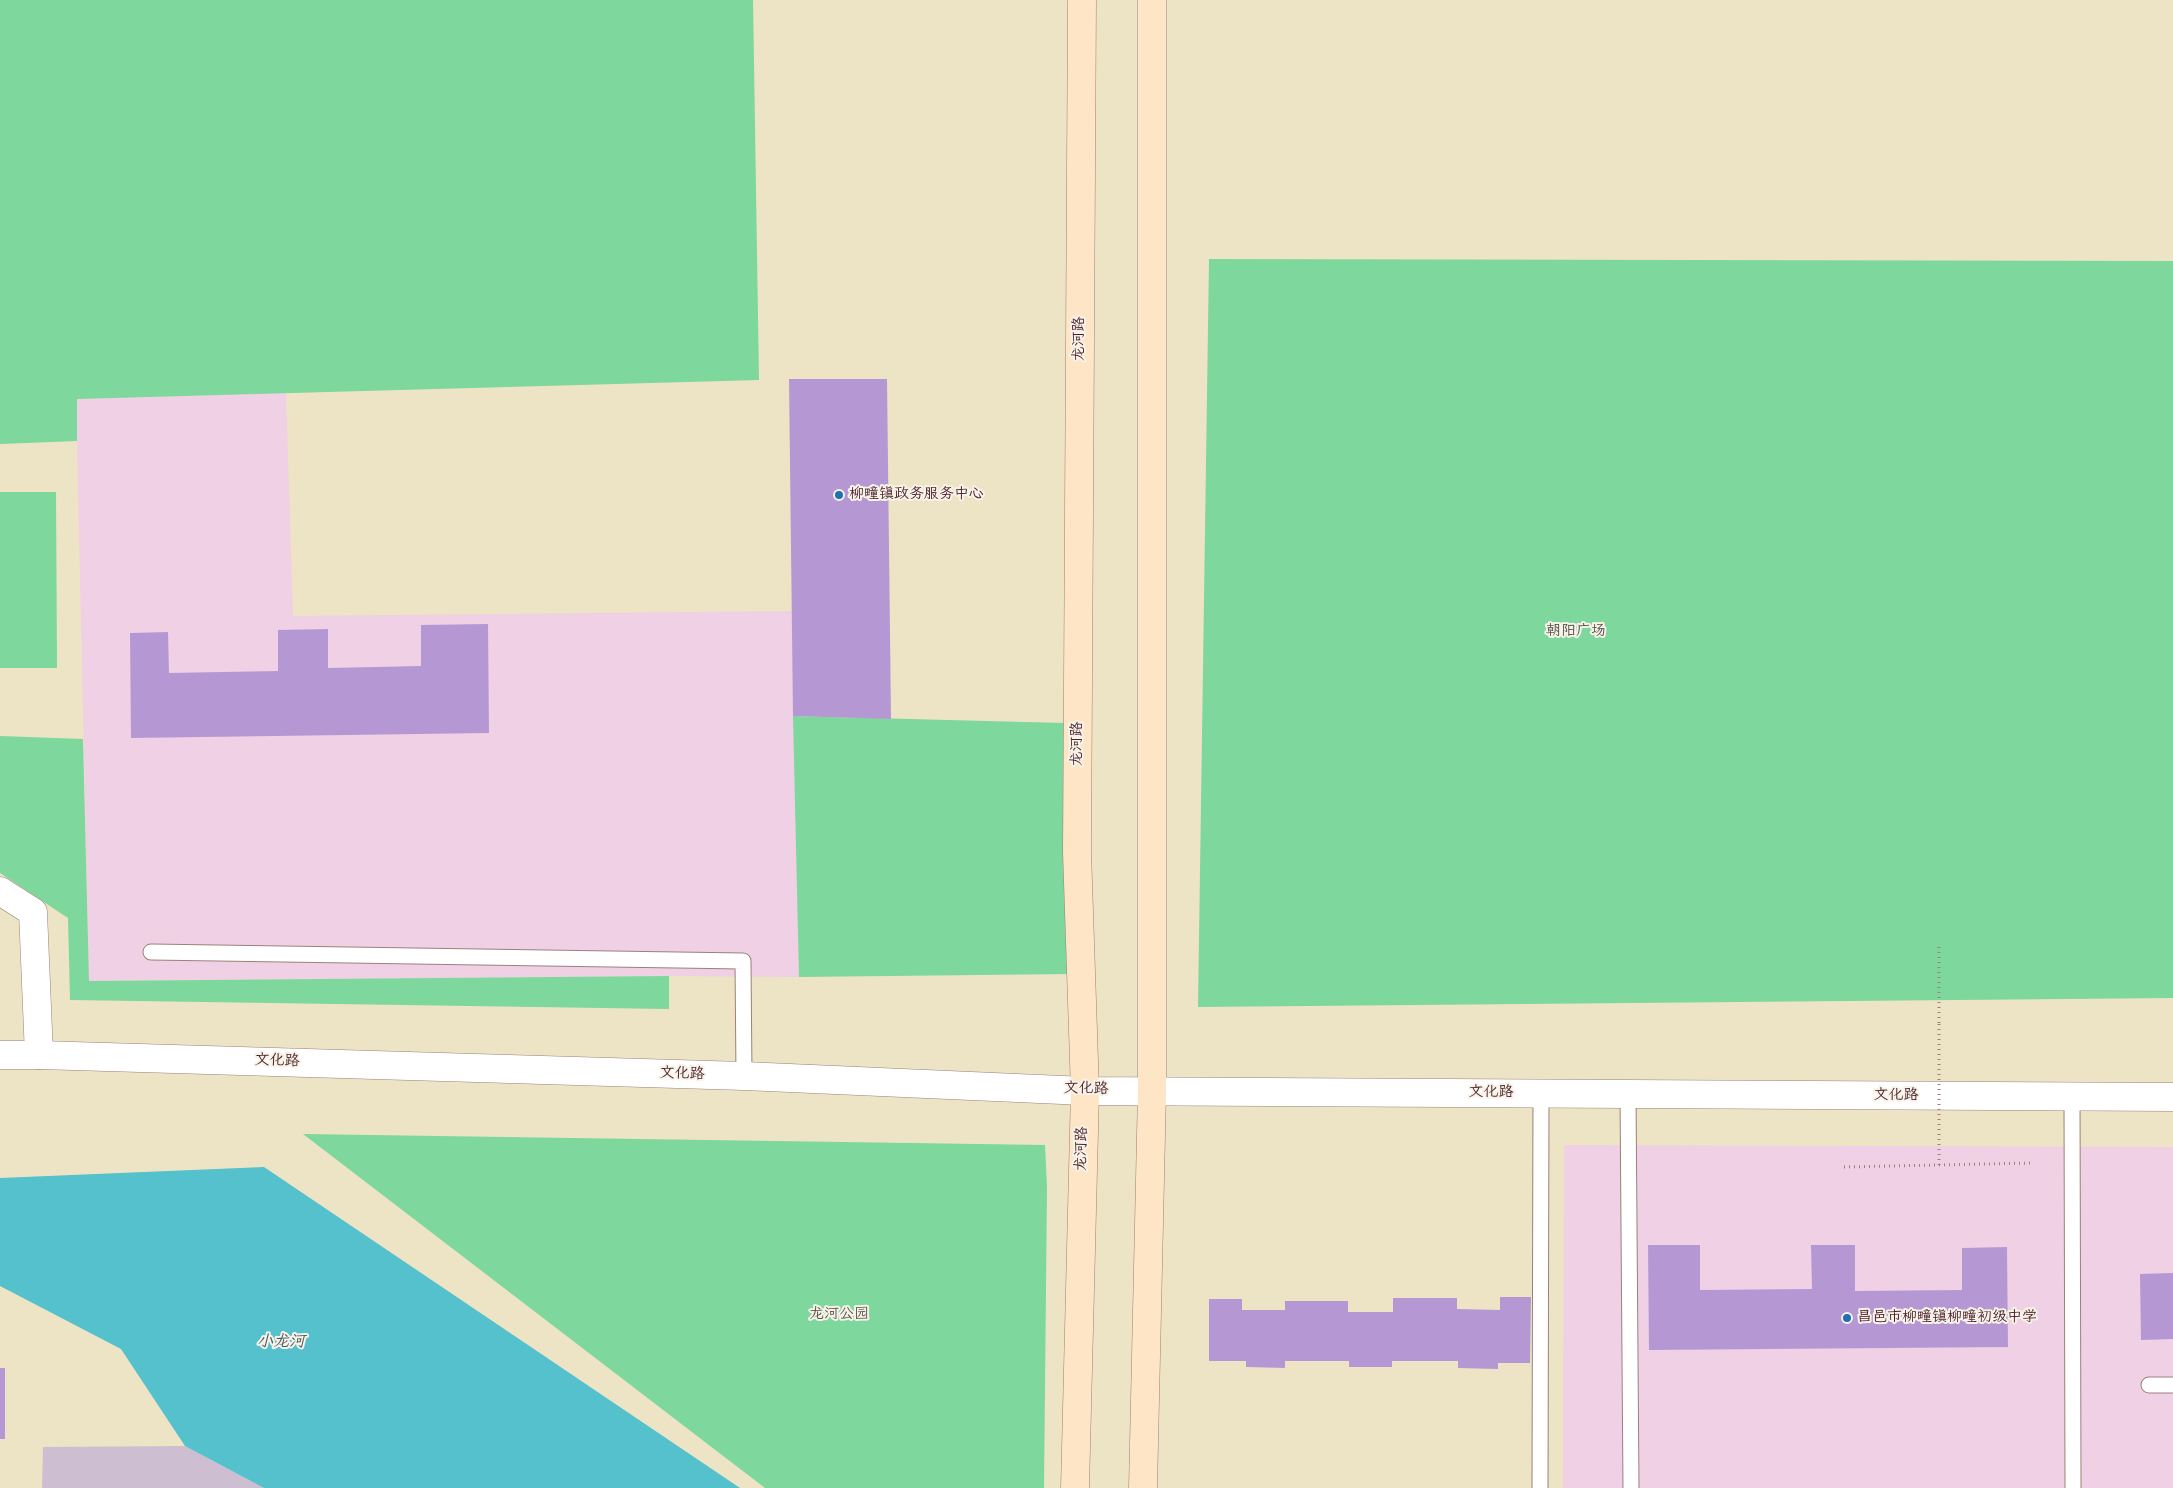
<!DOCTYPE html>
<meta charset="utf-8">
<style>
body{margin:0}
canvas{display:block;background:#ede3c5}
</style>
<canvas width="2173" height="1488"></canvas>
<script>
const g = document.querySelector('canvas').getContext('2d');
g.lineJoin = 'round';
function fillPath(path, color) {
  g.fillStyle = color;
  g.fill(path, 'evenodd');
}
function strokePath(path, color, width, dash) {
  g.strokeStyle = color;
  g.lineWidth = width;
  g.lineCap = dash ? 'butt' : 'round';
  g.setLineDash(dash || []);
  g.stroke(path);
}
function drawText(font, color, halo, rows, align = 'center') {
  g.font = font + ' Kalam,"LXGW WenKai TC",sans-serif';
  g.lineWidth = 4;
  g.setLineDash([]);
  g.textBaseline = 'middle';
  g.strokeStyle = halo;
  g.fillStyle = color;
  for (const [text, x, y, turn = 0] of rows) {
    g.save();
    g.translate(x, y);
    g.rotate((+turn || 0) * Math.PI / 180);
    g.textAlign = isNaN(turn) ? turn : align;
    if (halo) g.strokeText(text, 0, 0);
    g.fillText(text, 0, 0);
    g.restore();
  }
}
fillPath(new Path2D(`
 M286 393 293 616 792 611 799 977 669 976 89 981 76 399Z
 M1564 1145 2173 1147V1488H1563Z`), '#f0d0e4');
fillPath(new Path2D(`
 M185 1446 264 1488H42L43 1447Z`), '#cebed1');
fillPath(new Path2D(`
 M0 0H753L759 380 77 399V441L0 444Z
 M1209 259 2173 261V998L1198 1007Z
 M0 492H56L57 668H0Z
 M793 716 1064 723 1068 974 799 977Z
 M0 736 83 739 89 981 669 976V1009L70 1000 68 918 0 873Z
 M303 1134 1045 1145 1047 1187 1044 1488H765Z`), '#7ed79d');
fillPath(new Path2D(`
 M264 1167 740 1488H264L185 1446 121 1349 0 1286V1178Z`), '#54c1cc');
fillPath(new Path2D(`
 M789 379H887L891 719 793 716Z
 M488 624 489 733 131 738 130 633 168 632 169 673 278 671V630L328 629V668L421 666V625Z
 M1648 1245H1700V1290L1812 1289 1811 1245H1855V1291L1962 1290V1248L2007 1247 2008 1347 1649 1350Z
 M2173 1273V1339L2141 1340 2140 1274Z
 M1500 1297H1531L1530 1363H1498V1369L1458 1368V1361H1392V1367H1349V1361H1285V1368L1246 1367V1361H1209V1299H1242V1310H1285V1301H1348V1312H1393V1298H1457V1309L1500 1310Z
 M0 1368H5V1439H0Z`), '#b598d3');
const service = new Path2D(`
 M151 952 743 961 744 1076
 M1628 1094 1631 1488
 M2072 1097 2073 1488
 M2149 1385H2173
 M1540 1488 1541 1094`);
const minor = new Path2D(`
 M0 891 33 912 39 1055`);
const tertiary = new Path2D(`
 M0 1055H39L744 1076 1085 1091 2173 1097`);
const secondary = new Path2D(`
 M1075 1488 1085 1091 1077 852 1082 0
 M1143 1488 1152 1091V0`);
strokePath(service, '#9c8178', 17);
strokePath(minor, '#9c8178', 29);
strokePath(tertiary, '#9c8178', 29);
strokePath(secondary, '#9c8178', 29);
strokePath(new Path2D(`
 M1939 947V1024
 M1844 1167 2031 1163`), '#9c8178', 3, [1, 4]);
strokePath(service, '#fff', 15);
strokePath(minor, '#fff', 28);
strokePath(tertiary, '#fff', 28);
strokePath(secondary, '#fde5c5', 28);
strokePath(new Path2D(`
 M1939 1024V1165`), '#9c8178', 3, [1, 4]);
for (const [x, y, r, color] of [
 [839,495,5,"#1f6fb2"],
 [1847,1318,5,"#1f6fb2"]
]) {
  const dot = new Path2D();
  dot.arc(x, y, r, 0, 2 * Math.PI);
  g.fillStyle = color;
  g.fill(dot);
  strokePath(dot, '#f7f3e8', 2);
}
drawText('15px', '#4a1f2b', '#f7f3e8', [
 ["龙河路",1080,339,-90],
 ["龙河路",1078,744,-90],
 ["文化路",277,1062,2],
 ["文化路",682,1075,2],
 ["文化路",1086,1090,1],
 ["文化路",1491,1093],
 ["文化路",1896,1096],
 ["龙河路",1083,1149,-89]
]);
drawText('15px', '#4a1f2b', '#f7f3e8', [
 ["柳疃镇政务服务中心",849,495],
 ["昌邑市柳疃镇柳疃初级中学",1857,1318]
], 'left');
drawText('15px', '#5a564d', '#f7f3e8', [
 ["朝阳广场",1576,632],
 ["龙河公园",839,1315]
]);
drawText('italic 16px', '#4e5863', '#f7f3e8', [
 ["小龙河",281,1343]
]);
</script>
